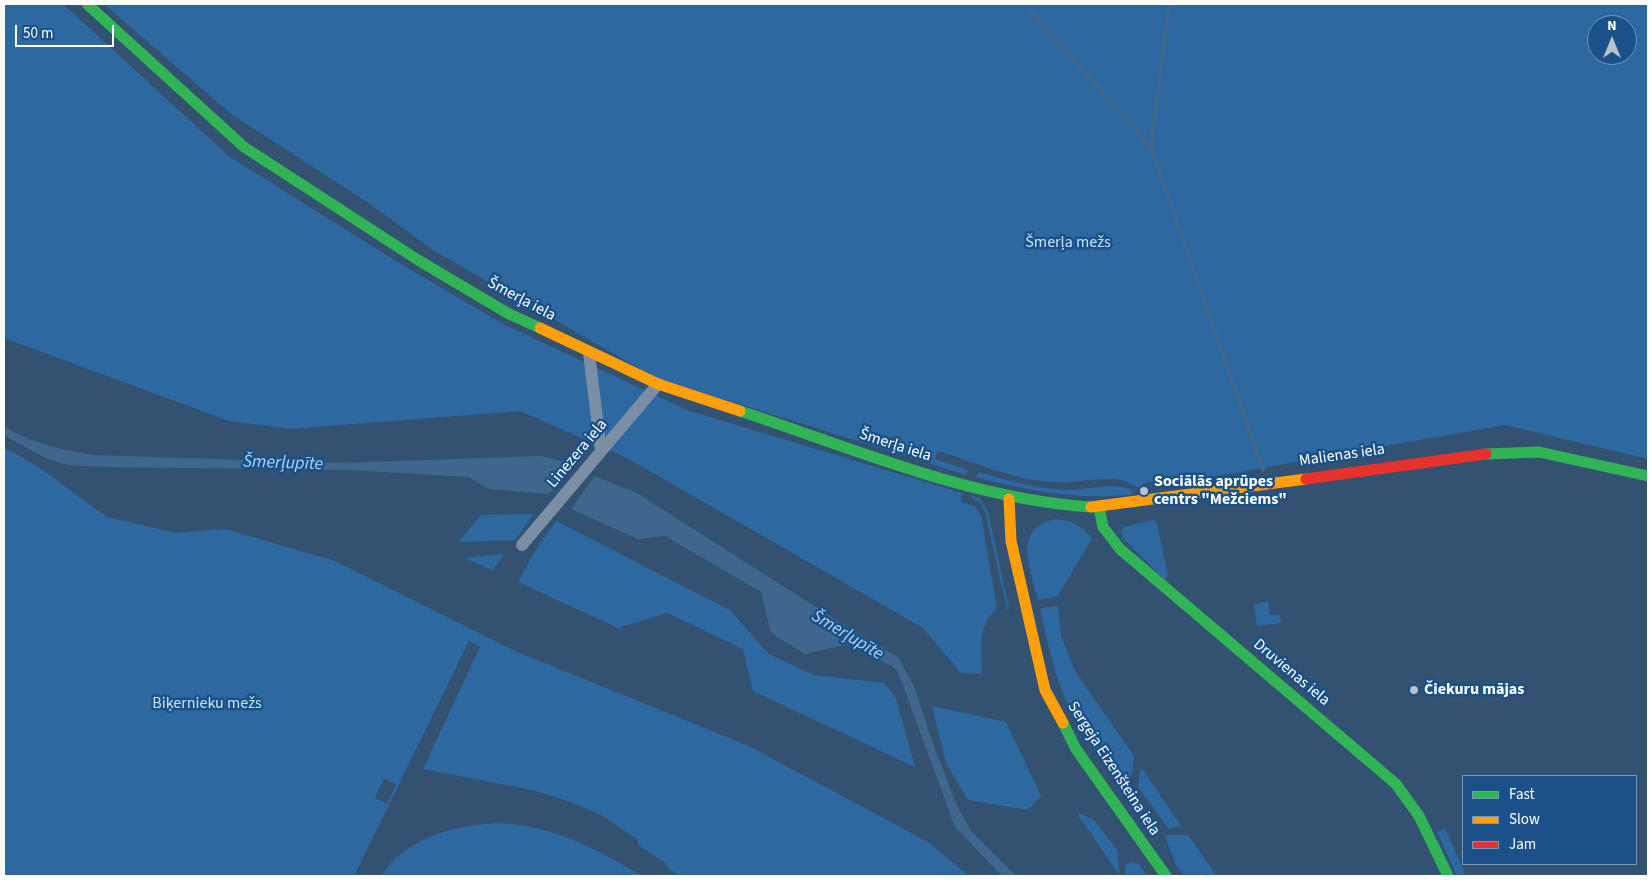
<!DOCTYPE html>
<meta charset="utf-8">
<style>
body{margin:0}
#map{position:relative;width:1652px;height:880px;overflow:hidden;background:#335170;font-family:"Source Sans 3",sans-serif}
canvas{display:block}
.frame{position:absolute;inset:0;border:5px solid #fff;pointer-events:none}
.legend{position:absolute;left:1462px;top:775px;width:175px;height:90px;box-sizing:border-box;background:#1a5189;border:1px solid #7697b8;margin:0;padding:6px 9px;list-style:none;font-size:15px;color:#fff}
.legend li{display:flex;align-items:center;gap:10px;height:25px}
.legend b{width:25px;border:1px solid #7697b8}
.north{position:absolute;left:1587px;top:15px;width:50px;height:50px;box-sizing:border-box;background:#1a5189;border:1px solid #7697b8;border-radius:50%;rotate:0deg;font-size:14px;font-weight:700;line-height:20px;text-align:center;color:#fff}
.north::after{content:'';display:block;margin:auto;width:18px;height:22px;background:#b8c2cd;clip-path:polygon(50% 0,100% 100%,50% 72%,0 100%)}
.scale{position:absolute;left:15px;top:25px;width:99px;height:22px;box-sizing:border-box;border:2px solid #fff;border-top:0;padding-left:6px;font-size:15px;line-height:18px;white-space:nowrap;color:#fff;-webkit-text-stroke:4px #1a5189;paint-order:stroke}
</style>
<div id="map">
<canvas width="1652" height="880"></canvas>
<div class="frame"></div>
<ul class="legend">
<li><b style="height:6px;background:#30b455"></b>Fast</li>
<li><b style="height:6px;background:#ff9f0a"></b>Slow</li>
<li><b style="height:6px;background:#e5322d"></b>Jam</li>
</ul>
<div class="north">N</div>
<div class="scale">50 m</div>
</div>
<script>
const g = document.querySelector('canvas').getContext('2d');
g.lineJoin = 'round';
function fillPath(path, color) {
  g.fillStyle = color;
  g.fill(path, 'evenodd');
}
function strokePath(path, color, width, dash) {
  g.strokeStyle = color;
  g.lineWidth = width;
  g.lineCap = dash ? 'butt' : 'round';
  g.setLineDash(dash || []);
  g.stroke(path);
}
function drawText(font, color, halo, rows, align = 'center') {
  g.font = font + ' "Source Sans 3",sans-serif';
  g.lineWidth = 5;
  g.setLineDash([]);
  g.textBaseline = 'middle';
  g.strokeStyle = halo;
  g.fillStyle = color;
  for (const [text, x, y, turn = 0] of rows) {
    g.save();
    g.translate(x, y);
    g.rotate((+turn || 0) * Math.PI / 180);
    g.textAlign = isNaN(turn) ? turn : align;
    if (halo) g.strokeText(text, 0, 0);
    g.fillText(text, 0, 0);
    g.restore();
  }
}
fillPath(new Path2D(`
 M4 4H63L230 157 404 266 505 325 687 410 962 493 961 502 975 506 981 516 997 608C976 628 982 647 982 674L961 673 923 628 627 458 520 411 290 429 229 421 4 338Z
 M104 4H1648V459L1505 425 1194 480 1195 484 1164 485 1163 480 1143 483 1144 488C1135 489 1125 479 1115 479 1093 478 1072 484 1050 482 1011 479 974 462 938 451L935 459 968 470 966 475 656 378 433 250 367 202 231 114ZM1597 25H1627V55H1597Z
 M4 447 40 468 107 517 176 533 225 529 335 561 515 651 749 746 928 842 969 876H680L669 869 664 862 638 845V840L601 815 568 801 532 790 423 769 480 647 469 641 354 876H4ZM384 779 396 784 387 804 375 798Z
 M978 472C1007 480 1037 489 1068 490 1091 490 1110 481 1132 490L1133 494C1079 501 1029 491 976 477Z
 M971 495 979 498 988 511 1009 609H1007L985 511 978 501 971 498Z
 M534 514 515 540 458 542 481 515Z
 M1058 519C1071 521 1084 527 1092 538L1058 596 1038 600C1031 569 1010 526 1058 519Z
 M1153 520 1157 524 1168 575 1165 580 1123 538 1121 531 1124 527Z
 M556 521 730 610 769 654 814 675 884 683 896 698 915 767 753 691 743 649 667 613 618 628 518 582 538 546Z
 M504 554 493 570 464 558Z
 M1268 602 1270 615H1280L1281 623 1257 626 1254 604Z
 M1058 606 1061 635 1075 671 1134 756 1130 786C1117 772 1102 759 1090 744 1061 704 1050 656 1040 608Z
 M932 706 1006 722 1041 796 1028 810 968 800 946 763Z
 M1141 767 1182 827 1168 828 1138 787Z
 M1079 813 1094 820 1117 850 1120 876 1078 815Z
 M496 823C557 826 591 847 643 876H381C406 838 452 826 496 823Z
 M1445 828 1466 876H1457L1437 832Z
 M1168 835H1188L1217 876H1184L1176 865 1165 836Z
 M1132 862 1139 864 1147 876H1125V865Z`), '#2e68a0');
fillPath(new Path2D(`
 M4 426C36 445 56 448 92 455L337 463 541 456 575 464 549 494 489 489 468 477 349 470 106 467 67 465 43 457 4 435Z
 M595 476 637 493 844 625 898 657 914 686 934 747 958 808 972 832 1016 876H1002L955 827 898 672 893 667 849 644 805 654 771 633 761 592 665 536 638 539 571 509Z`), '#3f678e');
strokePath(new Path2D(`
 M1169 4 1151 147 1263 470
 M1031 12 1151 147`), '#3f678e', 4);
strokePath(new Path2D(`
 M589 353 601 451
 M522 545 658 384`), '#7a8fa5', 12);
strokePath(new Path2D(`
 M87 4 244 147 418 260 509 314 540 328
 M740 411C855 449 970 499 1091 507
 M1486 454 1539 452 1648 476
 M1099 508 1103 527 1120 549 1396 784 1419 816 1448 876
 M1063 723 1076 749 1166 876`), '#30b455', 11);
strokePath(new Path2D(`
 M540 328 658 384 740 411
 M1009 499 1011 541 1045 690 1063 723
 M1091 507 1306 479`), '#ff9f0a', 11);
strokePath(new Path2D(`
 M1306 479 1486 454`), '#e5322d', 11);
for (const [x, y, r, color] of [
 [1144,491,5,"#b8c2cd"],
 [1414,690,5,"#b8c2cd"]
]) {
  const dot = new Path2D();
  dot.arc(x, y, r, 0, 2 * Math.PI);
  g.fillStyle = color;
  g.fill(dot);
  strokePath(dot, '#1a5189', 2);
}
drawText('16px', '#c9e2f9', '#1a5189', [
 ["Šmerļa mežs",1068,243],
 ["Biķernieku mežs",207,704]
]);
drawText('16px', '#fff', '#1a5189', [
 ["Šmerļa iela",521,300,28],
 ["Šmerļa iela",895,446,18],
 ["Linezera iela",578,454,-50],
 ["Malienas iela",1342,456,-8],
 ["Druvienas iela",1291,673,40],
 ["Sergeja Eizenšteina iela",1113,769,57]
]);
drawText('bold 16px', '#fff', '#1a5189', [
 ["Sociālās aprūpes",1154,482],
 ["centrs \"Mežciems\"",1154,500],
 ["Čiekuru mājas",1424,690]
], 'left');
drawText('italic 18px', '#afd3f4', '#1a5189', [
 ["Šmerļupīte",283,464,2],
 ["Šmerļupīte",847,636,31]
]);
</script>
